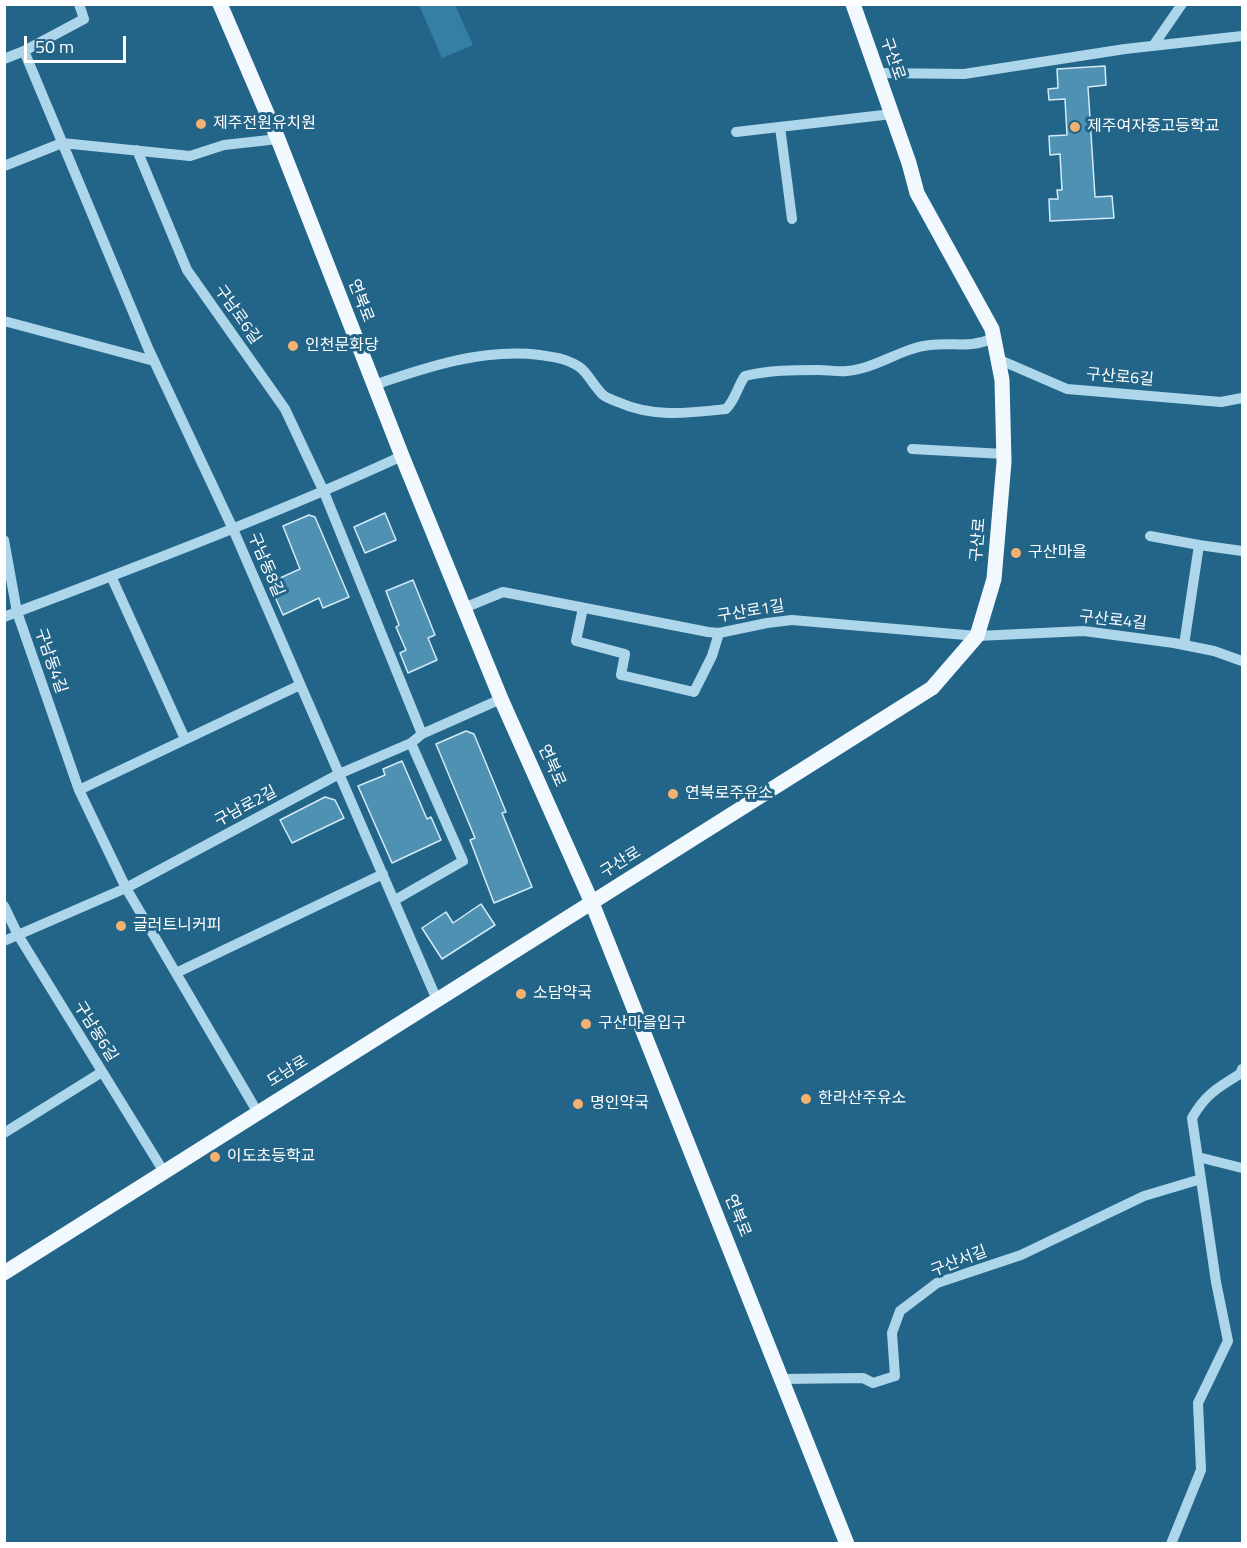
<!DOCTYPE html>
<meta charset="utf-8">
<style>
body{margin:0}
#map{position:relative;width:1247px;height:1548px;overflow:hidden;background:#236588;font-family:"Titillium Web",sans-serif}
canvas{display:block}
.frame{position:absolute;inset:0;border:6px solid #fff;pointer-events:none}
.scale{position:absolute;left:24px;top:36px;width:102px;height:27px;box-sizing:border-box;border:3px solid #fff;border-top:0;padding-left:8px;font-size:18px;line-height:21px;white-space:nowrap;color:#fff;-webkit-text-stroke:4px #236588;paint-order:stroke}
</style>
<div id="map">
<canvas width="1247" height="1548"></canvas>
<div class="frame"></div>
<div class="scale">50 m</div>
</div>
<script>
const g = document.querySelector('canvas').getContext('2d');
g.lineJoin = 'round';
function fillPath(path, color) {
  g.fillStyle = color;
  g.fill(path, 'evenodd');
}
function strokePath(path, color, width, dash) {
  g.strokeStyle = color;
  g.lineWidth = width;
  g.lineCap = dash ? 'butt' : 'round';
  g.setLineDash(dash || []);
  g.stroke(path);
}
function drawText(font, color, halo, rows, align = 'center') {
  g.font = font + ' "Titillium Web","Noto Sans KR",sans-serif';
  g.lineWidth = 6;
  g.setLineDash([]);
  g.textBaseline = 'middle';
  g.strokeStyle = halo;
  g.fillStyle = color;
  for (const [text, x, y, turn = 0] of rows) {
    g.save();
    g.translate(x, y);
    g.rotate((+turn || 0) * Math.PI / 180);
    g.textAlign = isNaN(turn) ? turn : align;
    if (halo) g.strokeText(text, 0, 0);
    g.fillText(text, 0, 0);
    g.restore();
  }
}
fillPath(new Path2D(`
 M419 5H455L473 45 442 58Z`), '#347fa3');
const building = new Path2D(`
 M1105 66 1106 85 1088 87 1095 197 1112 196 1114 218 1050 221 1049 199H1058L1057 190H1062L1060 154 1050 155 1049 136 1067 135 1065 99 1049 100 1048 89 1058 88 1057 69Z
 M385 513 396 540 365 553 354 527Z
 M309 515 315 517 349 597 323 608 319 598 283 615 269 583 300 569 283 526Z
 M413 580 435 635 428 638 437 660 408 673 400 653 406 650 396 627 399 625 386 591Z
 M466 731 474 734 506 812 502 813 532 887 494 903 470 840 475 838 436 744Z
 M402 761 427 819 431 817 441 840 392 863 358 786 385 775 383 769Z
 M325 797 335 800 344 818 292 843 280 820Z
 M481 904 495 925 442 959 422 928 446 912 453 923Z`);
fillPath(building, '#4f91b2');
strokePath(building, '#d2ebf7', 1.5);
strokePath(new Path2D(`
 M79 4 84 19 24 51 148 348 233 529 437 1000
 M1153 46 1182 4
 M4 59 24 51
 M877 73 964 74 1125 49 1242 36
 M780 127 792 219
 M736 132 892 114
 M137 150 187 270 285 409 324 492 422 734
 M4 166 62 143 190 156 224 145 278 139
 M4 321 154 361
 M1000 360 1067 389 1221 402 1242 398
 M374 385C427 367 483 348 540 355 547 356 555 357 562 359 588 367 586 377 602 394 606 398 613 400 618 402 653 418 689 413 726 409 736 399 737 387 745 376 769 370 794 370 819 370 828 370 838 372 847 371 876 369 901 348 930 345 956 342 967 349 994 338
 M912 449 1004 454
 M1150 536 1199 545 1242 551
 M4 540 17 612 79 790 126 888 258 1113
 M111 576 185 739
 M464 608 503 592 708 632 719 633 767 623 792 620 977 636 1084 631 1174 643 1214 651 1242 661
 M583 608 576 641 625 654 621 675 694 692 712 656 719 633
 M4 617C138 566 272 516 402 456
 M1184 645 1199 545
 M79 790 300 685
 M395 900 463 861 411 743
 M4 906 18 935 164 1172
 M4 941 126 888 339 774 411 743 422 734 501 699
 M176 973 383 874
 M4 1133 102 1072
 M1198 1157 1242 1168
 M782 1379 863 1378 873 1383 895 1376 892 1333 900 1311 937 1283 1021 1255 1144 1196 1201 1179
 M1171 1544 1201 1470 1198 1403 1228 1341 1216 1282 1192 1118C1205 1095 1217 1088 1240 1074L1242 1069`), '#aed6ea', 10);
strokePath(new Path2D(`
 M220 4 278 139 402 456 501 699 592 903 847 1544
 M4 1273 932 688 977 636 994 579 1004 462 1002 380 992 329 917 193 909 163 853 4`), '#f1f9fe', 15);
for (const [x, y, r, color] of [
 [201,124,6,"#f5b170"],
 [1075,127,6,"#f5b170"],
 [293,346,6,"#f5b170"],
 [1016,553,6,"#f5b170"],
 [673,794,6,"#f5b170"],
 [121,926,6,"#f5b170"],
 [521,994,6,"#f5b170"],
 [586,1024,6,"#f5b170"],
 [806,1099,6,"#f5b170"],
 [578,1104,6,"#f5b170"],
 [215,1157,6,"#f5b170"]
]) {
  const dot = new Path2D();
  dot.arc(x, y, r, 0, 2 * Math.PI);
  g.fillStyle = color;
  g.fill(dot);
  strokePath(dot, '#236588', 2);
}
drawText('16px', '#fff', '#236588', [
 ["구산로",892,59,71],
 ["연북로",360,301,69],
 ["구남로6길",237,315,55],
 ["구산로6길",1120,378,5],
 ["구산로",979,540,-85],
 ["구남동8길",265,565,67],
 ["구산로1길",751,612,-9],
 ["구산로4길",1113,621,6],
 ["구남동4길",50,661,71],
 ["연북로",551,766,66],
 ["구남로2길",246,807,-28],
 ["구산로",621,863,-32],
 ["구남동6길",95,1032,58],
 ["도남로",288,1072,-32],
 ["연북로",737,1216,68],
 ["구산서길",959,1262,-21]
]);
drawText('16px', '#fff', '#236588', [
 ["제주전원유치원",213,124],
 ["제주여자중고등학교",1087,127],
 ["인천문화당",305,346],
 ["구산마을",1028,553],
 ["연북로주유소",685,794],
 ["글러트니커피",133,926],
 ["소담약국",533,994],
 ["구산마을입구",598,1024],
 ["한라산주유소",818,1099],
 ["명인약국",590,1104],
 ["이도초등학교",227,1157]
], 'left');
</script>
